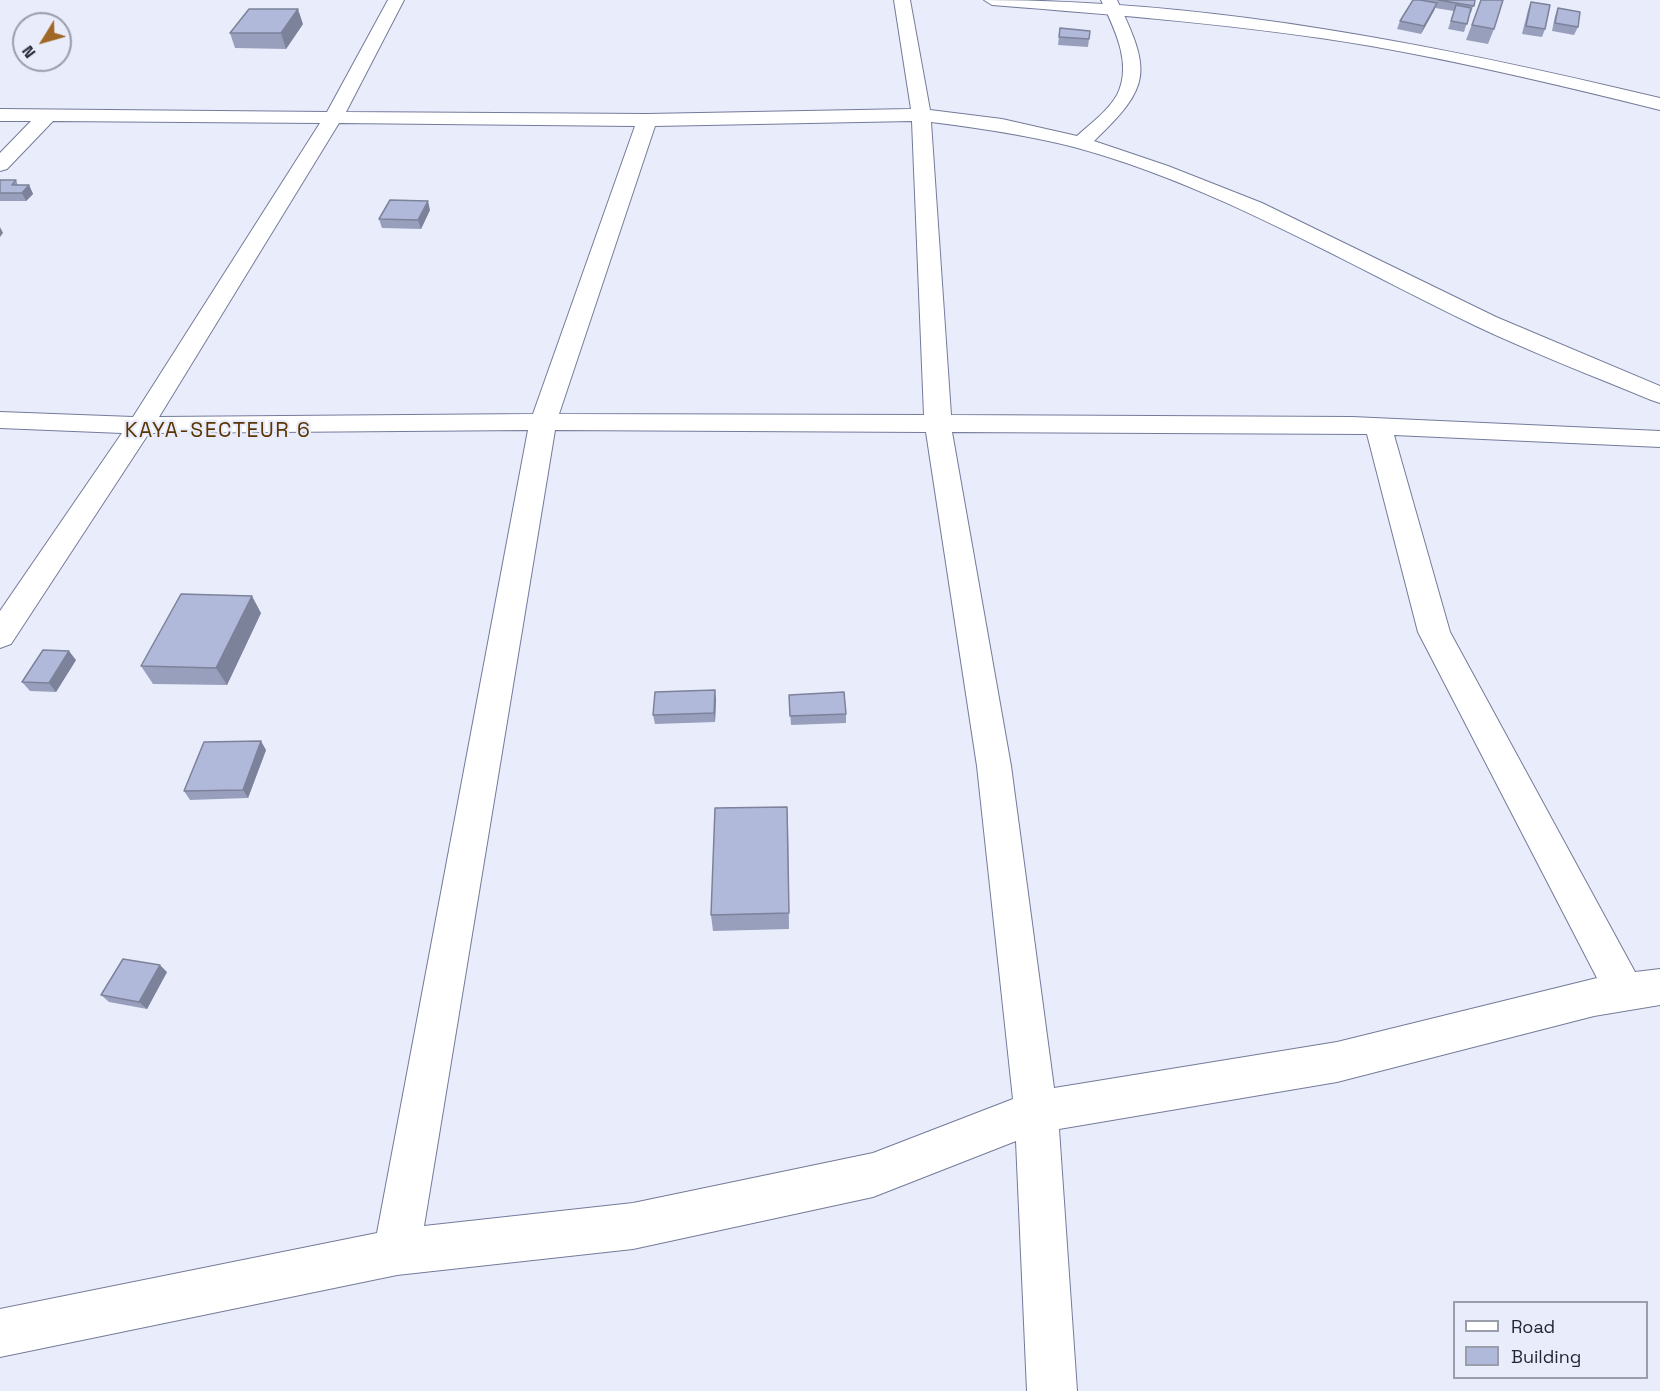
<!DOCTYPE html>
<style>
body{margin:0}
#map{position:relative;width:1660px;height:1391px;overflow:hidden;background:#e9edfb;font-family:"Space Grotesk",sans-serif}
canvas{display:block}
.legend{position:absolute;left:1453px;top:1301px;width:195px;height:78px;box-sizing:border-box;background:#e9edfb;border:2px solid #9a9dab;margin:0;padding:8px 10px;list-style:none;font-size:18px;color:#232633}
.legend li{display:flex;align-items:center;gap:12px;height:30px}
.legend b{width:30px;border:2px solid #9a9dab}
.north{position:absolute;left:12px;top:12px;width:60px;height:60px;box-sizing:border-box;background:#e9edfb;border:2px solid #9a9dab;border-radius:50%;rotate:233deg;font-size:16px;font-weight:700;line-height:24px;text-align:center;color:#232633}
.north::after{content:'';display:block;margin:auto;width:21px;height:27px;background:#a16727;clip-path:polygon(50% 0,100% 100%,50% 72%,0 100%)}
</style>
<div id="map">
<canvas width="1660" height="1391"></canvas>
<ul class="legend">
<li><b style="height:8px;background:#fff"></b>Road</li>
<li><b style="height:16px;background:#b1b9db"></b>Building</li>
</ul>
<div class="north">N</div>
</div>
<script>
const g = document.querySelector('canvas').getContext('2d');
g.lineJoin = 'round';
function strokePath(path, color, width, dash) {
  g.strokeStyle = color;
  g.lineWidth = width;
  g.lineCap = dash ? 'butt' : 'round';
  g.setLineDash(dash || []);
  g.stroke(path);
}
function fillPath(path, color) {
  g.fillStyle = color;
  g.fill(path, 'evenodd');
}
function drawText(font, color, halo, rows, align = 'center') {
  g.font = font + ' "Space Grotesk",sans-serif';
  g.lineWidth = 4.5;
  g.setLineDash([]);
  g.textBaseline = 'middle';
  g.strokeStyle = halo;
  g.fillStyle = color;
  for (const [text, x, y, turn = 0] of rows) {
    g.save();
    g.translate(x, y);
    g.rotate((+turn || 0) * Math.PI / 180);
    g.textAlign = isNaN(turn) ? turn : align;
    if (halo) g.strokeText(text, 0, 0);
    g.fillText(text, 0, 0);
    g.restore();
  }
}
const minor = new Path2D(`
 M388 0H404L346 112 647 114 911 109 894 0H910L930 110 1002 119 1077 136C1090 124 1108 111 1117 95 1133 64 1114 28 1101 0H1117C1151 71 1152 86 1094 141L1168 166 1262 203 1496 317 1660 386V403L1651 400C1593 376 1533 353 1476 326 1347 264 1212 184 1074 147 1027 135 979 128 931 122L951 415 1352 417 1660 431V447L1394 435 1450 632 1635 972 1660 969V1005L1594 1016 1337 1082 1059 1129 1077 1391H1027L1016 1141 873 1197 633 1249 397 1275 0 1357V1309L377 1233 528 430 149 433 11 644 0 648V611L122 433 0 428V412L133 417 320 123 53 121 7 169 0 171V153L31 121H0V109L327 112ZM912 121 924 415 559 414 655 126ZM339 123 635 126 533 414 159 417ZM555 430 926 432 977 766 1013 1099 873 1153 633 1203 424 1226ZM952 432 1367 434 1418 632 1597 978 1337 1042 1054 1088 1011 766Z`);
const major = new Path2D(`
 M984 0C1213 0 1438 45 1660 98V110C1564 86 1468 63 1371 46 1246 25 1119 15 992 5Z`);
strokePath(minor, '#747b9a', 2);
strokePath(major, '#747b9a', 2);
fillPath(minor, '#fff');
fillPath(major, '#fff');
fillPath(new Path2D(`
 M1413 0H1475L1471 13H1470L1464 32 1448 29 1454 11 1435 8 1421 34 1397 29 1400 21Z
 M1481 0 1494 29 1488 44 1466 40Z
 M1531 2 1545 29 1542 37 1522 34 1528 10Z
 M1558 8 1578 27 1574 35 1552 31 1555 16Z
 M303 24 286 49 235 48 230 33Z
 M1060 28 1089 39 1088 47 1058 45Z
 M0 180H16L18 185H29L33 194 26 201H0Z
 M430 210 421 229 382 228 379 219Z
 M261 613 227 685 153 684 141 666Z
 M76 660 56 692 30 691 22 682Z
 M789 695 846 714V723L791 725Z
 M716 699 715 722 655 724 653 715Z
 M266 750 248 798 190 800 184 791Z
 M787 807 789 929 713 931 711 915Z
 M167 972 147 1009 109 1002 101 995Z`), '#989fbc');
fillPath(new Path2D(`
 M1437 3 1434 11 1421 34 1424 26Z
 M298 9 303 24 286 49 281 33Z
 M29 185 33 194 26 201 22 193Z
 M428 201 430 210 421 229 418 220Z
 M0 227 3 233 0 237Z
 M252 596 261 613 227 685 216 668Z
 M69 651 76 660 56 692 49 683Z
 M715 690 716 699 715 722 714 713Z
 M261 741 266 750 248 798 243 790Z
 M787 807 788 823 789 929V913Z
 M160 965 167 972 147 1009 139 1002Z`), '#7c8299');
const building = new Path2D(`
 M1413 0H1420L1437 3 1424 26 1400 21Z
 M1438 0H1475L1474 6Z
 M1481 0H1503L1494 29 1472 25Z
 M1531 2 1550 5 1545 29 1526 26Z
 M1456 5 1471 8 1467 24 1451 21Z
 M1558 8 1580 12 1578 27 1555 23Z
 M249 9H298L281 33H230Z
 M1060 28 1090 31 1089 39 1059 37Z
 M0 180H16L12 185H29L22 193H0Z
 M390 200 428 201 418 220 379 219Z
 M181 594 252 596 216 668 141 666Z
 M43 650 69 651 49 683 22 682Z
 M715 690 714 713 653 715 655 692Z
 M844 692 846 714 790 716 789 695Z
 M261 741 243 790 184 791 204 742Z
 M787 807 789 913 711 915 715 808Z
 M123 959 160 965 139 1002 101 995Z`);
fillPath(building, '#b1b9db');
strokePath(building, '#7c8299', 1.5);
g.letterSpacing = '1.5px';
drawText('21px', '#5c3504', '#e9edfb', [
 ["KAYA-SECTEUR 6",218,431]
]);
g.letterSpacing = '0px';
</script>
